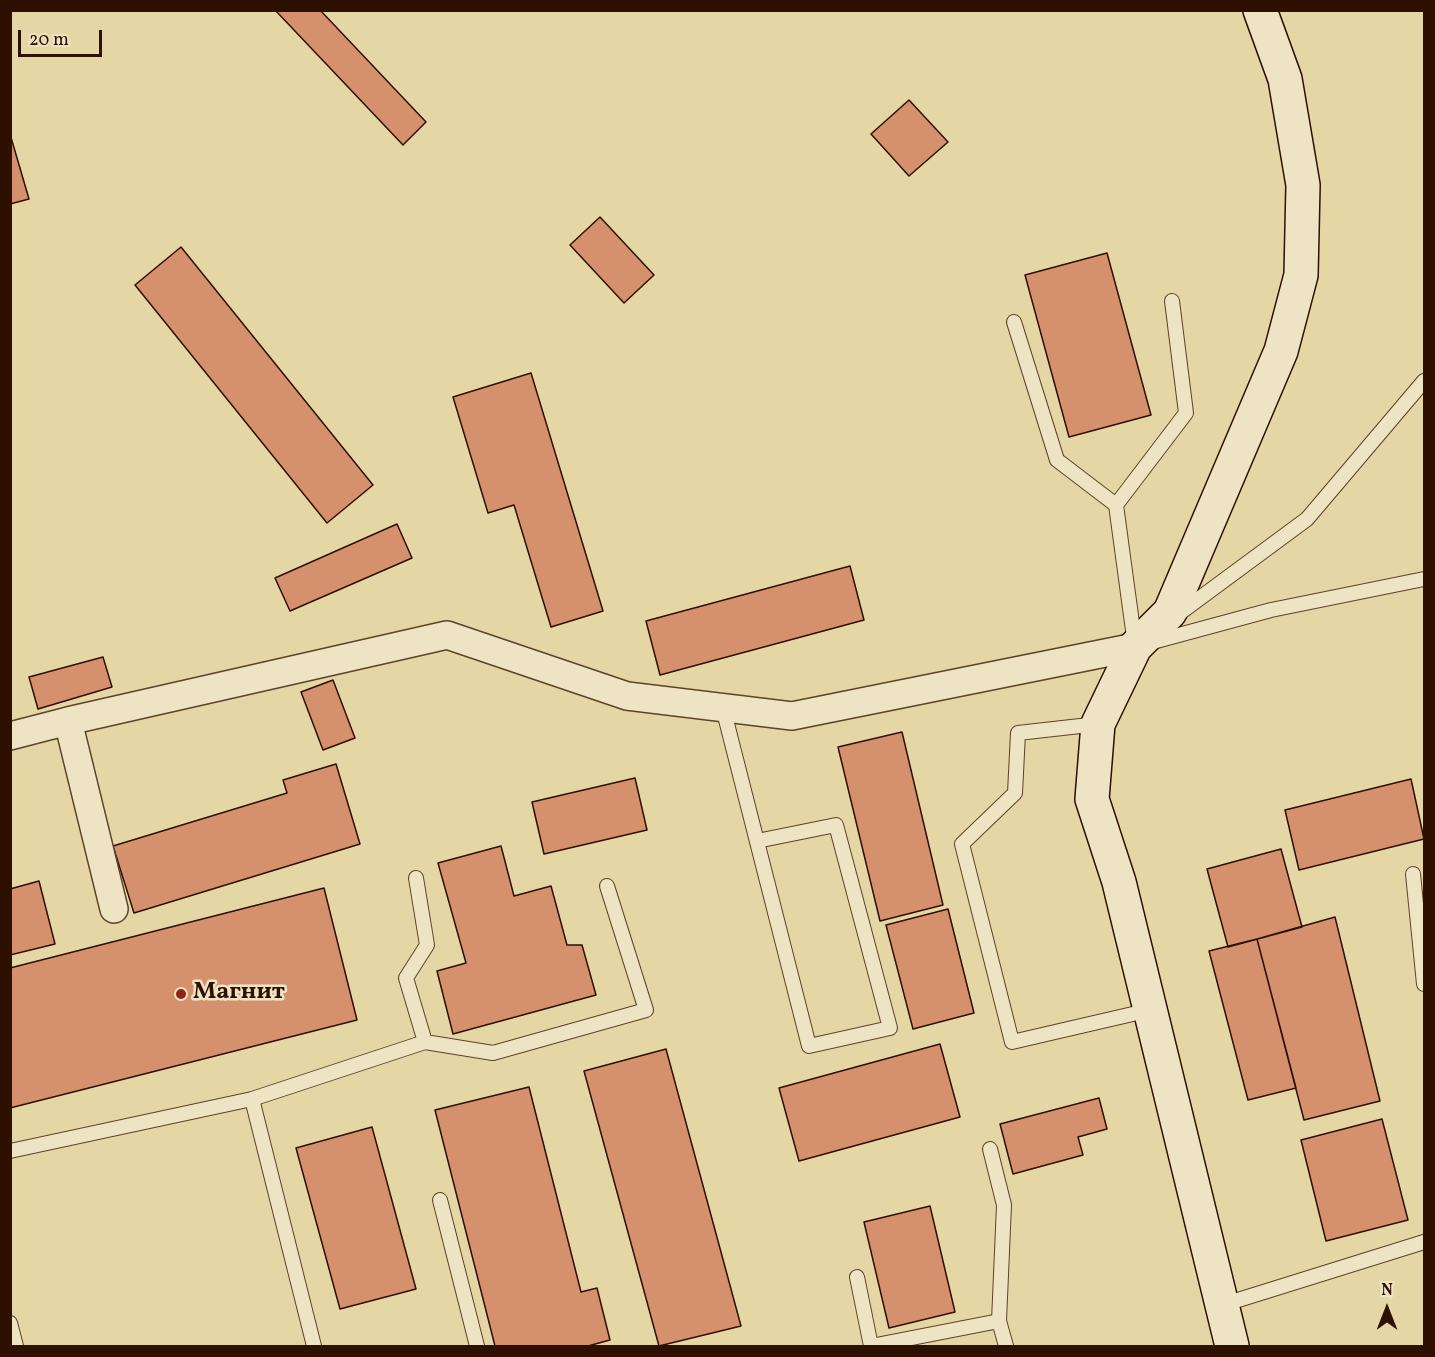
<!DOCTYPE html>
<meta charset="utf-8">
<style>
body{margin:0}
#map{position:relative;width:1435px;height:1357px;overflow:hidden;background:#e5d6a5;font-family:Vollkorn,serif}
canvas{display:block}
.frame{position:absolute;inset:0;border:12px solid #2e1000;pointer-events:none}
.north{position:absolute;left:1357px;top:1279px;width:60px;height:60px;-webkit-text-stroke:4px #eee4c4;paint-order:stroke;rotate:0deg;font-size:16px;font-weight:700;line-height:24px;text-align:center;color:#2e1000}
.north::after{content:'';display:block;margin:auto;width:21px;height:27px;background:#2e1000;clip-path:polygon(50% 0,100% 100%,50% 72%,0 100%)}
.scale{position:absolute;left:18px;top:30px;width:84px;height:27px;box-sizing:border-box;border:3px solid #2e1000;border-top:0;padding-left:8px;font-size:18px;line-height:21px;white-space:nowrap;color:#2e1000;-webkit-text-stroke:4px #eee4c4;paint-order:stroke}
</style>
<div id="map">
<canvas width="1435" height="1357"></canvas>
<div class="frame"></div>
<div class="north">N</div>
<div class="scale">20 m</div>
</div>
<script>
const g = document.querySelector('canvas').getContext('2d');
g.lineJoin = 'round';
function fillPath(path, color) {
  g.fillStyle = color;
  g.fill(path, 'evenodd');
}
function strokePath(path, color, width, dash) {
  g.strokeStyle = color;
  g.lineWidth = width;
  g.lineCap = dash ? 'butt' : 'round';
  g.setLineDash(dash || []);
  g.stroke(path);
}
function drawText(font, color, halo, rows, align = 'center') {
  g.font = font + ' Vollkorn,serif';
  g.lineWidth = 5;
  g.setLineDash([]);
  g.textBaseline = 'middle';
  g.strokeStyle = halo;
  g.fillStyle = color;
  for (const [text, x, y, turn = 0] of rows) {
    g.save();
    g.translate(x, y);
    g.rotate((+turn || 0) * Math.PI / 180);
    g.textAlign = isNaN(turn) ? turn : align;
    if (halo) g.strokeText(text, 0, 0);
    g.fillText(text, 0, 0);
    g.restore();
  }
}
const building = new Path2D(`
 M275 10H320L426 122 403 145Z
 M909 100 948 142 909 176 871 134Z
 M10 134 29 199 10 204Z
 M600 217 654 275 624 303 570 245Z
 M181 247 373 485 327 523 135 285Z
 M1107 253 1151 415 1069 437 1025 275Z
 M531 373 603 611 551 627 514 505 488 513 453 397Z
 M397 524 412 558 290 611 275 578Z
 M850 566 864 620 660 675 646 621Z
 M103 657 112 687 38 709 29 677Z
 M333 680 355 738 323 750 301 692Z
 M902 732 943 905 880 921 838 747Z
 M336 764 360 844 134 913 113 846 287 793 283 780Z
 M635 778 647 830 544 854 532 802Z
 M1411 779 1424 839 1299 870 1285 810Z
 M501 846 514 896 551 886 567 945H582L596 995 453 1034 437 971 466 963 438 863Z
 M1281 849 1302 927 1228 947 1207 869Z
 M39 881 55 944 10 955V889Z
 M324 888 357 1020 10 1108V968Z
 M948 909 974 1013 913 1029 886 925Z
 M1335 917 1380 1101 1304 1120 1257 939Z
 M1257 939 1296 1088 1248 1100 1209 951Z
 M940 1044 960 1117 799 1161 779 1088Z
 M666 1049 741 1326 659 1346 584 1071Z
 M529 1087 581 1292 597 1288 610 1340 588 1346H495L435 1110Z
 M1099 1098 1107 1129 1078 1137 1083 1155 1013 1174 1000 1124Z
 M1382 1119 1408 1220 1326 1241 1301 1140Z
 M372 1127 416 1289 340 1309 296 1148Z
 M930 1206 955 1312 889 1328 864 1222Z`);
fillPath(building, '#d5916d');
strokePath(building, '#2e1000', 1.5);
const lane = new Path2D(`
 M1014 322 1057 460 1116 505
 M1177 615 1307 519 1424 381
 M1149 643 1271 610 1424 579
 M1135 645 1116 505 1186 413 1172 301
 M723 708 809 1046 890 1028 836 825 757 841
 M1098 724 1018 733 1015 793 962 844 1012 1042 1150 1010
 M1413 874 1424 984
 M425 1042 493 1053 646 1010 607 886
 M252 1099 314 1346
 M990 1149 1004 1205 999 1321 1006 1346
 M10 1151 252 1099 425 1042 406 978 427 945 416 878
 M440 1200 477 1346
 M857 1277 871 1346
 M1222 1305 1424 1242
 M10 1323 16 1346
 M871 1346 999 1321`);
const street = new Path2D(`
 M68 721 447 635 627 696 792 716 1135 647
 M10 736 68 721 114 909`);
const secondary = new Path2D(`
 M1232 1346 1119 882 1092 799 1098 724 1135 647 1170 612 1281 351 1301 275 1303 185 1285 79 1260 10`);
strokePath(lane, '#5c4229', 16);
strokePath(street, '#5c4229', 30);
strokePath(secondary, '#2e1000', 36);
strokePath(lane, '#eee4c4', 14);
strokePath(street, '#eee4c4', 27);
strokePath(secondary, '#eee4c4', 33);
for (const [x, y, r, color] of [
 [181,994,6,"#8f2418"]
]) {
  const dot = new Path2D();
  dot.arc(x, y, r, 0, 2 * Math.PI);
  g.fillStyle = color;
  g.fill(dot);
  strokePath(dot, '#eee4c4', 2);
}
drawText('bold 24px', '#2e1000', '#eee4c4', [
 ["Магнит",193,994]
], 'left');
</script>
